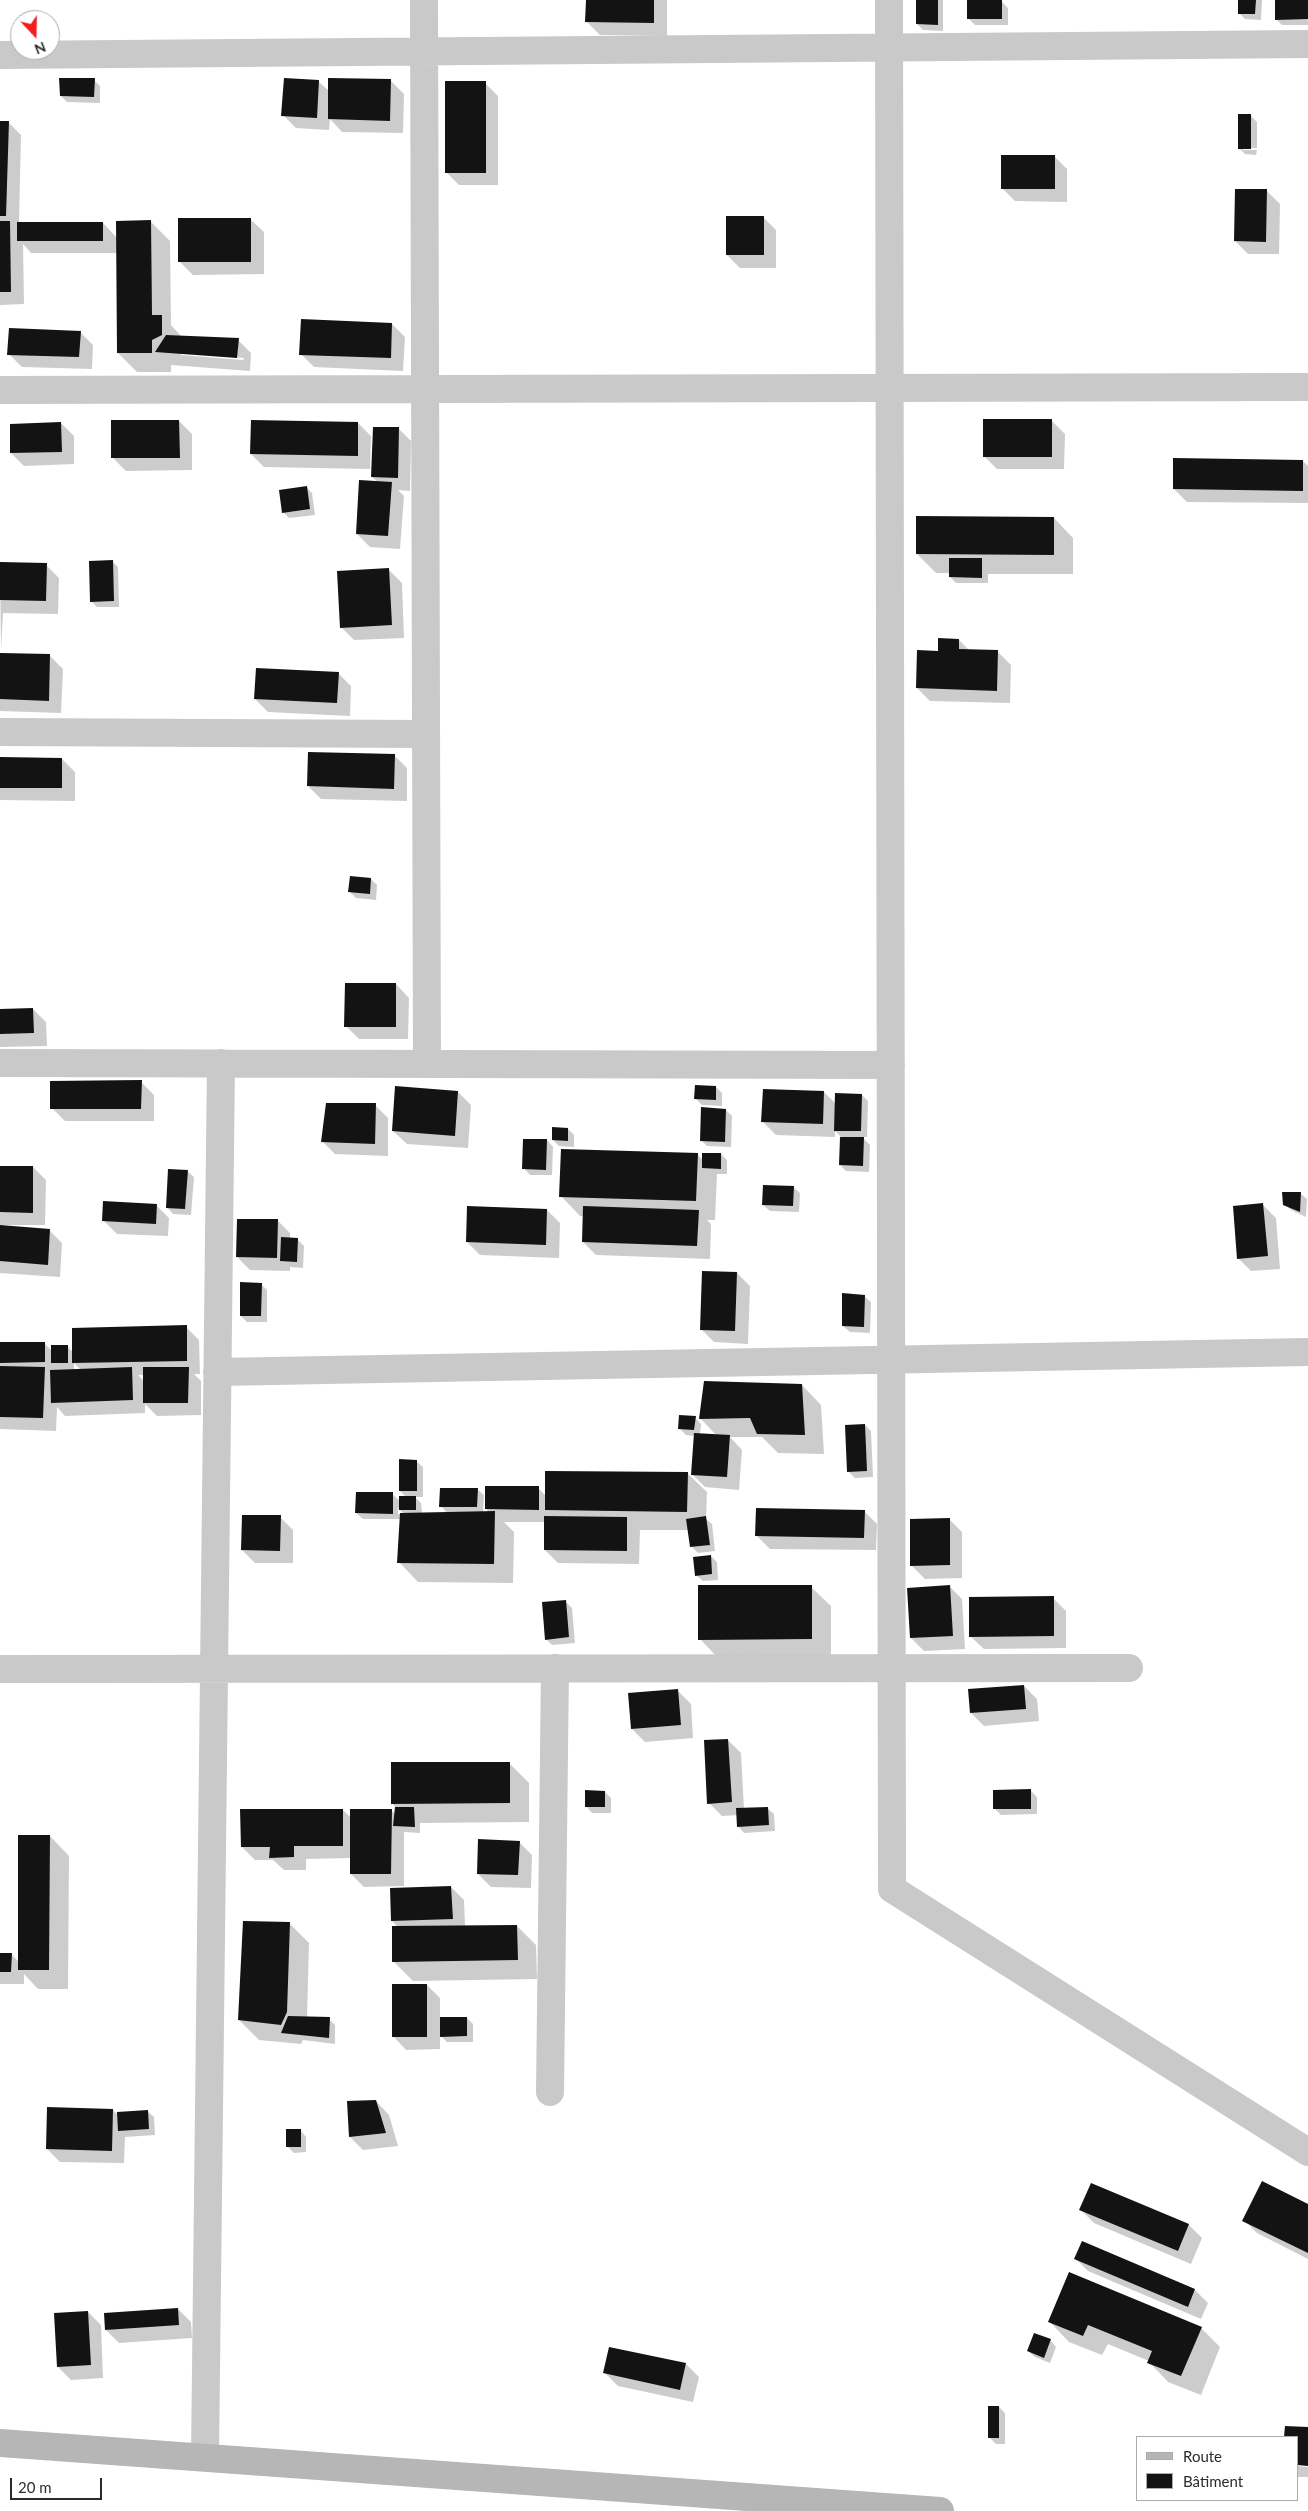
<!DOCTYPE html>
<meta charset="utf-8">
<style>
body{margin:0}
#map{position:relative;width:1308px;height:2511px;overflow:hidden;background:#fff;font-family:Lato,sans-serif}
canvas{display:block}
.legend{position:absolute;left:1136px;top:2436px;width:162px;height:65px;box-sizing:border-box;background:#fff;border:1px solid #ababab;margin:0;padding:6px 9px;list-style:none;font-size:15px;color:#2c2c2c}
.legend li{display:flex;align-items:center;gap:10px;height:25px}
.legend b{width:25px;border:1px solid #ababab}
.north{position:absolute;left:10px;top:10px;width:50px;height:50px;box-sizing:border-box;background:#fff;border:1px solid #ababab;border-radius:50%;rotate:159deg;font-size:14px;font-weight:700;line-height:20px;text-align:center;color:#2c2c2c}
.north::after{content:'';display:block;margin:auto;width:18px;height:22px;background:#f51c1e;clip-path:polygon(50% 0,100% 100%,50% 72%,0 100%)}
.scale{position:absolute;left:10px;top:2478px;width:92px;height:22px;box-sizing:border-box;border:2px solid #2c2c2c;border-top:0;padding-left:6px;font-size:15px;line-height:18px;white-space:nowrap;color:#2c2c2c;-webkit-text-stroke:4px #fff;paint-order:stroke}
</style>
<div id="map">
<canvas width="1308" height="2511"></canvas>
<ul class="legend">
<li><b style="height:6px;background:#b6b6b6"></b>Route</li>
<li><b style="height:14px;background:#131313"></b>Bâtiment</li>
</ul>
<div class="north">N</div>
<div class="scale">20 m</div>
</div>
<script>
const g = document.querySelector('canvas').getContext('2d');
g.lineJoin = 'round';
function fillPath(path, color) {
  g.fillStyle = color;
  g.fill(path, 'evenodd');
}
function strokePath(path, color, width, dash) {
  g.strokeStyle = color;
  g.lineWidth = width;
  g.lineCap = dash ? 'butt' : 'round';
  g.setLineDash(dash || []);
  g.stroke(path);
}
fillPath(new Path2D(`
 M587 0H667V36L600 35 587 22Z
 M917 0H943V31L923 30 917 24Z
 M1239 0H1262L1261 20 1245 19 1239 13Z
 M1307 0 1308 25H1282L1276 19Z
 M1001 1 1008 8V25H975L968 18Z
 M94 80 100 86V103L67 102 61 96Z
 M318 81 330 92 391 81 404 94 403 133 342 132 330 119 329 130 296 128 283 115Z
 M485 83 498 96V185H459L446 172Z
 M1251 116 1257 122V148H1243V150H1257L1256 155 1245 154 1239 148Z
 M0 122H8L21 135 19 223H103L117 238 150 221 170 241 171 325 181 336 238 340 251 353 250 371 171 365V372H137L118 353 117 253H31L23 244 24 304 0 305ZM181 353 244 358 243 360 181 355Z
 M1054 156 1067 169V202L1015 201 1002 188Z
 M1267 191 1280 204 1279 254H1248L1235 241Z
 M763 217 776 230V268H740L727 255Z
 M250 219 264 232V274L193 275 180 262Z
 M392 324 405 337 403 371 314 367 301 354Z
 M80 332 93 345 92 369 22 367 9 354Z
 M179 421 192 434V470L126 471 113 458Z
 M1052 421 1065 434 1064 469H997L984 456Z
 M61 423 74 436V464L24 466 11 453Z
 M358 423 371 436 370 469 264 467 251 454Z
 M398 428 411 441 410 491 398 490 404 496 400 549 370 547 357 534 378 482 372 477Z
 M1303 461 1308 466V503L1187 502 1174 489Z
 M306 487 312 493 315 515 289 518 283 512Z
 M1054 518 1073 538V574H988V583H956L950 577V573H936L917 554Z
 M112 561 118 567 119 607H97L91 601Z
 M0 563 46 565 59 578 58 614 3 613 1 650Z
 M389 570 402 583 404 638 354 640 341 627Z
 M959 640 970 651 998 652 1011 665 1010 703 930 701 917 688 939 652Z
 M0 654 50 656 63 669 61 713 0 711Z
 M338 673 351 686 350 716 268 712 255 699Z
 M394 755 407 768V801L321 799 308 786Z
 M0 758 62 759 75 772V801L0 800Z
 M371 879 377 885 376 900 356 898 350 892Z
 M396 984 409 998 408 1039H359L346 1026Z
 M33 1009 46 1022 47 1046 0 1047V1010Z
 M141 1082 154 1095V1121H65L52 1108Z
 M716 1087 722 1093V1106L702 1105 696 1099Z
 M458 1092 471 1105 468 1148 407 1144 393 1131Z
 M824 1092 836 1104 862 1095 868 1101 867 1137H862L870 1145 869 1172 846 1171 840 1165 841 1137 835 1131V1137L776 1135 763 1122Z
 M375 1105 388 1118V1156L335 1154 322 1141Z
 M726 1110 732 1116 731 1147 707 1146 701 1140Z
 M568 1129 574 1135V1147L559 1146 553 1140Z
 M547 1140 553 1147 552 1175H530L524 1168Z
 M697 1154 703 1160 721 1154 727 1160V1174H717L715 1220H707L711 1224 710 1259 596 1255 583 1242 584 1216H580L561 1196Z
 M0 1167H33L46 1180 45 1225H3L2 1227 49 1230 62 1243 60 1277 0 1273Z
 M187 1171 194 1177 191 1215 173 1214 167 1207Z
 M793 1187 800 1193 799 1212 770 1211 763 1205Z
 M1300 1193 1307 1199 1306 1217 1291 1210 1284 1204Z
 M156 1205 169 1218 168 1236 117 1234 104 1221Z
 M1263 1205 1276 1218 1280 1269 1251 1271 1238 1258Z
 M547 1210 560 1223 559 1258 480 1255 467 1242Z
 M277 1220 290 1233V1239H297L304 1246 303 1268 290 1267V1271L250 1270 237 1257Z
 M737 1273 750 1286 748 1344 714 1342 701 1329Z
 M261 1284 267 1290V1322H247L241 1316Z
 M864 1296 871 1302 870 1333 850 1332 843 1326Z
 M186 1327 199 1340 200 1374H194L201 1381V1415L157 1416 145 1404V1413L65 1416 57 1407 56 1431 0 1429V1344L44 1343 52 1351 67 1346 73 1352ZM74 1363 81 1370H74ZM138 1375H144V1381Z
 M802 1385 821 1405 824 1454 778 1453 762 1437H730L742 1450 739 1490 705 1487 692 1474 695 1436 686 1435 680 1429 695 1418 701 1424 700 1434 717 1436 700 1418Z
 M865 1425 871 1431 873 1477 855 1478 849 1472 847 1426Z
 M416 1461 423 1467V1497H415L421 1503 422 1513H447L441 1506 477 1489 484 1495 483 1512H489L486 1509 538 1488 546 1496 687 1473 707 1492 706 1519 712 1524 715 1551 698 1553 692 1547 689 1530H640L639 1564 558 1563 545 1550V1522H504L514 1532 513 1583 418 1582 399 1562 401 1519H363L356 1513 392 1494 400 1501 406 1497 400 1491ZM398 1508 404 1514H398Z
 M864 1511 877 1524 876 1550 770 1549 757 1536Z
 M280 1517 293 1530V1563H255L242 1550Z
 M949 1519 962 1532V1578L925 1579 912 1566Z
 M711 1556 717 1562 718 1580 703 1581 696 1575Z
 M949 1586 962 1599 965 1649 924 1651 911 1638Z
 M811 1587 831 1606V1658L719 1659 700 1639Z
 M1053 1598 1066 1611V1648L984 1649 970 1636Z
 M565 1601 572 1608 575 1643 552 1645 546 1639Z
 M1024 1686 1037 1699 1039 1721 984 1726 971 1713Z
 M678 1691 691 1704 693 1738 645 1742 632 1729Z
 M728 1740 741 1753 744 1809 767 1808 774 1814 775 1831 744 1833 738 1826V1815L722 1816 709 1803Z
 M509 1763 529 1783V1822L420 1823V1833L404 1832V1886L364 1887 351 1874V1858L306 1859V1870H284L273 1860H255L242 1847 343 1810 351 1818 391 1810 396 1815V1808L392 1803Z
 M1030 1790 1037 1797V1814L1001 1815 995 1809Z
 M605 1792 611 1798V1813H592L586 1806Z
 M50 1836 69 1856 68 1989H38L24 1974V1984H0V1954H11L19 1962Z
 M519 1842 532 1855 531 1888 491 1887 478 1874Z
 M451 1887 464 1900 465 1926H517L536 1945 537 1979 413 1981 393 1961 398 1927 392 1921Z
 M289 1923 309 1943 307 2018 329 2019 335 2025V2044L303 2040 301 2044 259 2040 239 2020Z
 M427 1985 440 1998V2018H467L473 2024V2042H447L440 2035V2049L406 2050 393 2036Z
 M376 2101 389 2115 398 2146 363 2150 350 2137 348 2102Z
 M113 2110 119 2116 147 2111 154 2117 155 2135 125 2137 124 2163 60 2162 47 2149Z
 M300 2130 306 2137V2152L294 2153 287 2146Z
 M1092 2185 1189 2225 1202 2238 1191 2264 1094 2223 1081 2210Z
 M1308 2206V2259L1257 2233 1244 2220Z
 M1082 2243 1195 2290 1208 2303 1201 2319 1088 2271 1075 2258Z
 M178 2309 191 2322 192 2338 119 2343 106 2330Z
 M88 2312 101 2325 103 2378 71 2380 58 2367Z
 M1050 2322 1201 2328 1220 2347 1201 2395 1168 2382 1149 2362V2361L1108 2344 1102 2355 1069 2342Z
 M1050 2340 1056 2347 1050 2363 1035 2357 1028 2351Z
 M686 2364 699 2377 693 2402 618 2386 605 2373Z
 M999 2407 1005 2413V2444H996L989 2437Z
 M1297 2466 1308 2467V2477H1297Z`), '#0003');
fillPath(new Path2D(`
 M586 0H654V23L585 22Z
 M916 0H938V25L916 24Z
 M967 0H1002V19H967Z
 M1238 0H1256L1255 14H1238Z
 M1275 0H1308V19L1275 20Z
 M59 78H95L94 97 60 96Z
 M284 78 319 80 317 118 281 116Z
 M328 78 391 79 390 121 328 119Z
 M445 81H486V173H445Z
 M1238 114H1251V149H1238Z
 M0 121H9L6 216H0Z
 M1001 155H1055V189H1001Z
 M1235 189H1267L1266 242 1234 241Z
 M726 216H764V255H726Z
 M178 218H251V262H178Z
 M151 220 152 315H162V335L152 340V353H117L116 221Z
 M0 221H10L11 292H0Z
 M17 222H103V241H17Z
 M301 319 392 323 391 358 299 355Z
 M9 328 81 331 79 357 7 355Z
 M166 335 239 338 237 358 155 352Z
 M983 419H1052V457H983Z
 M111 420H179L180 458H111Z
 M251 420 358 422V456L250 454Z
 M61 422 62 452 10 453V424Z
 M373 427H399L398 478 371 477Z
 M1173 458 1303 460V491L1173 489Z
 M359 480 392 482 388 536 356 534Z
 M307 486 310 509 282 513 279 490Z
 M916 516 1054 517V555L916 554Z
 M949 558H982V578L949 577Z
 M113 560 114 601 90 602 89 561Z
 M0 562 47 563 46 601 0 600Z
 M389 568 392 625 340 628 337 571Z
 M938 638 959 639V649L998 650 997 691 916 688 917 650 938 651Z
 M0 653 50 654 49 701 0 699Z
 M256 668 339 672 337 703 254 699Z
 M308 752 395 754 394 789 307 786Z
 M0 757 62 758V788H0Z
 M350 876 371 878 370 894 348 892Z
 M345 983H396V1027H344Z
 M33 1008 34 1033 0 1034V1009Z
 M142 1080 141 1109H50V1081Z
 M695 1085 716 1086V1100L694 1099Z
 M395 1086 458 1091 455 1136 392 1131Z
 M763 1089 824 1091 823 1124 761 1122Z
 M835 1093 862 1094 861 1131H834Z
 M326 1103H376L375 1144 321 1142Z
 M701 1107 726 1109 725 1142 700 1141Z
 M552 1127 568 1128V1141L552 1140Z
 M840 1137H864L863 1166 839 1165Z
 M523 1139H547L546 1170 522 1169Z
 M561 1149 698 1153 696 1201 559 1197Z
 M702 1153H721V1169L702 1168Z
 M0 1166H33V1213L0 1212Z
 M168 1169 188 1170 185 1209 166 1208Z
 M763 1185 794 1186 793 1206 762 1205Z
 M1282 1192H1301L1300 1212 1283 1205Z
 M103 1201 157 1204 156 1224 102 1221Z
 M1263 1203 1268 1256 1237 1259 1233 1206Z
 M467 1206 547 1209 546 1245 466 1242Z
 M583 1206 699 1210 697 1246 582 1242Z
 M237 1219H278L277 1258 236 1257Z
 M0 1225 50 1229 48 1265 0 1261Z
 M281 1237 298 1238 297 1262 280 1261Z
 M702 1271 737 1272 735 1331 700 1330Z
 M240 1282 262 1283 261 1316H240Z
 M842 1293 865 1295 864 1327 842 1326Z
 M187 1325V1361L72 1363V1328Z
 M0 1342H45V1362L0 1363Z
 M51 1345H68V1363H51Z
 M0 1366 45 1367 43 1418 0 1417Z
 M132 1367 133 1400 51 1403 50 1370Z
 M143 1367H189L188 1403H143Z
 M704 1381 802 1384 805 1435 757 1434 750 1418 699 1419Z
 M679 1415 696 1416 694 1430 678 1429Z
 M865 1424 867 1471 847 1472 845 1425Z
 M694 1433 730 1435 727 1477 691 1475Z
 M399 1459 417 1460V1491H399Z
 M545 1471 688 1472 687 1512 545 1510Z
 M485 1486H539V1510L485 1509Z
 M440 1488H478L477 1507H439Z
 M356 1492H393V1514L355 1513Z
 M399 1496H416V1510H399Z
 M756 1508 865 1510 864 1538 755 1536Z
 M495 1511 494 1564 397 1563 400 1513Z
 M242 1515H281L280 1551 241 1550Z
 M544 1516 627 1517V1551L544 1550Z
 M706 1516 710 1545 690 1547 686 1519Z
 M950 1518V1565L910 1566V1519Z
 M711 1555 712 1574 695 1576 693 1557Z
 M698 1585H812V1639L698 1640Z
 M950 1585 953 1636 910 1638 907 1588Z
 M1054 1596V1636L969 1637V1597Z
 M566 1600 569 1637 545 1640 542 1602Z
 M1024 1685 1026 1709 970 1713 968 1689Z
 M678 1689 681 1725 631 1729 628 1693Z
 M728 1739 732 1802 707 1804 704 1740Z
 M391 1762H510V1803L391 1804Z
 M1031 1789V1809H993V1790Z
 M585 1790 605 1791V1807H585Z
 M395 1807H414L415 1827 393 1826Z
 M768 1807 769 1825 737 1827 736 1808Z
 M240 1809H343V1846H294V1857L269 1858 270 1847H241Z
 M350 1809H392L391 1874H350Z
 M18 1835H50L49 1970H18Z
 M478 1839 520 1841 518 1875 477 1874Z
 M451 1886 453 1919 391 1921 390 1888Z
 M243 1921 290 1922 287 2012 281 2025 238 2020Z
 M517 1925 518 1960 392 1962V1926Z
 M0 1953H12L11 1972H0Z
 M392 1984H427V2037H392Z
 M288 2016 330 2017 329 2038 281 2033Z
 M440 2017H467V2036L440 2037Z
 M376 2100 386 2133 349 2137 347 2101Z
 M47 2107 113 2109 112 2151 46 2149Z
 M148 2110 149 2129 118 2131 117 2112Z
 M286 2129H301V2147H286Z
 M1262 2181 1308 2204V2253L1242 2221Z
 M1091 2183 1189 2224 1178 2251 1079 2210Z
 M1082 2241 1195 2289 1188 2307 1074 2259Z
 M1069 2272 1202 2327 1181 2376 1147 2363 1152 2351 1088 2325 1083 2336 1048 2322Z
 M178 2308 179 2325 105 2330 104 2313Z
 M88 2311 91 2365 57 2367 54 2313Z
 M1034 2333 1051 2339 1044 2358 1027 2351Z
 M609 2347 686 2363 680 2390 603 2373Z
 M988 2406H999V2438H988Z
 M1285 2426 1308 2427V2466L1297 2465V2437H1284Z`), '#131313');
strokePath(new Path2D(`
 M424 0 427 1064
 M889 0 892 1889 1308 2152
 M0 55 1308 44
 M0 390 1308 387
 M0 732 426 734
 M0 1063 891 1065
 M217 1372 1308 1352
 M0 1669 1129 1668
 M550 2092 555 1668
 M205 2457 221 1063`), '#c9c9c9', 28);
strokePath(new Path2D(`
 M0 2443 940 2511`), '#b6b6b6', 28);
</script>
